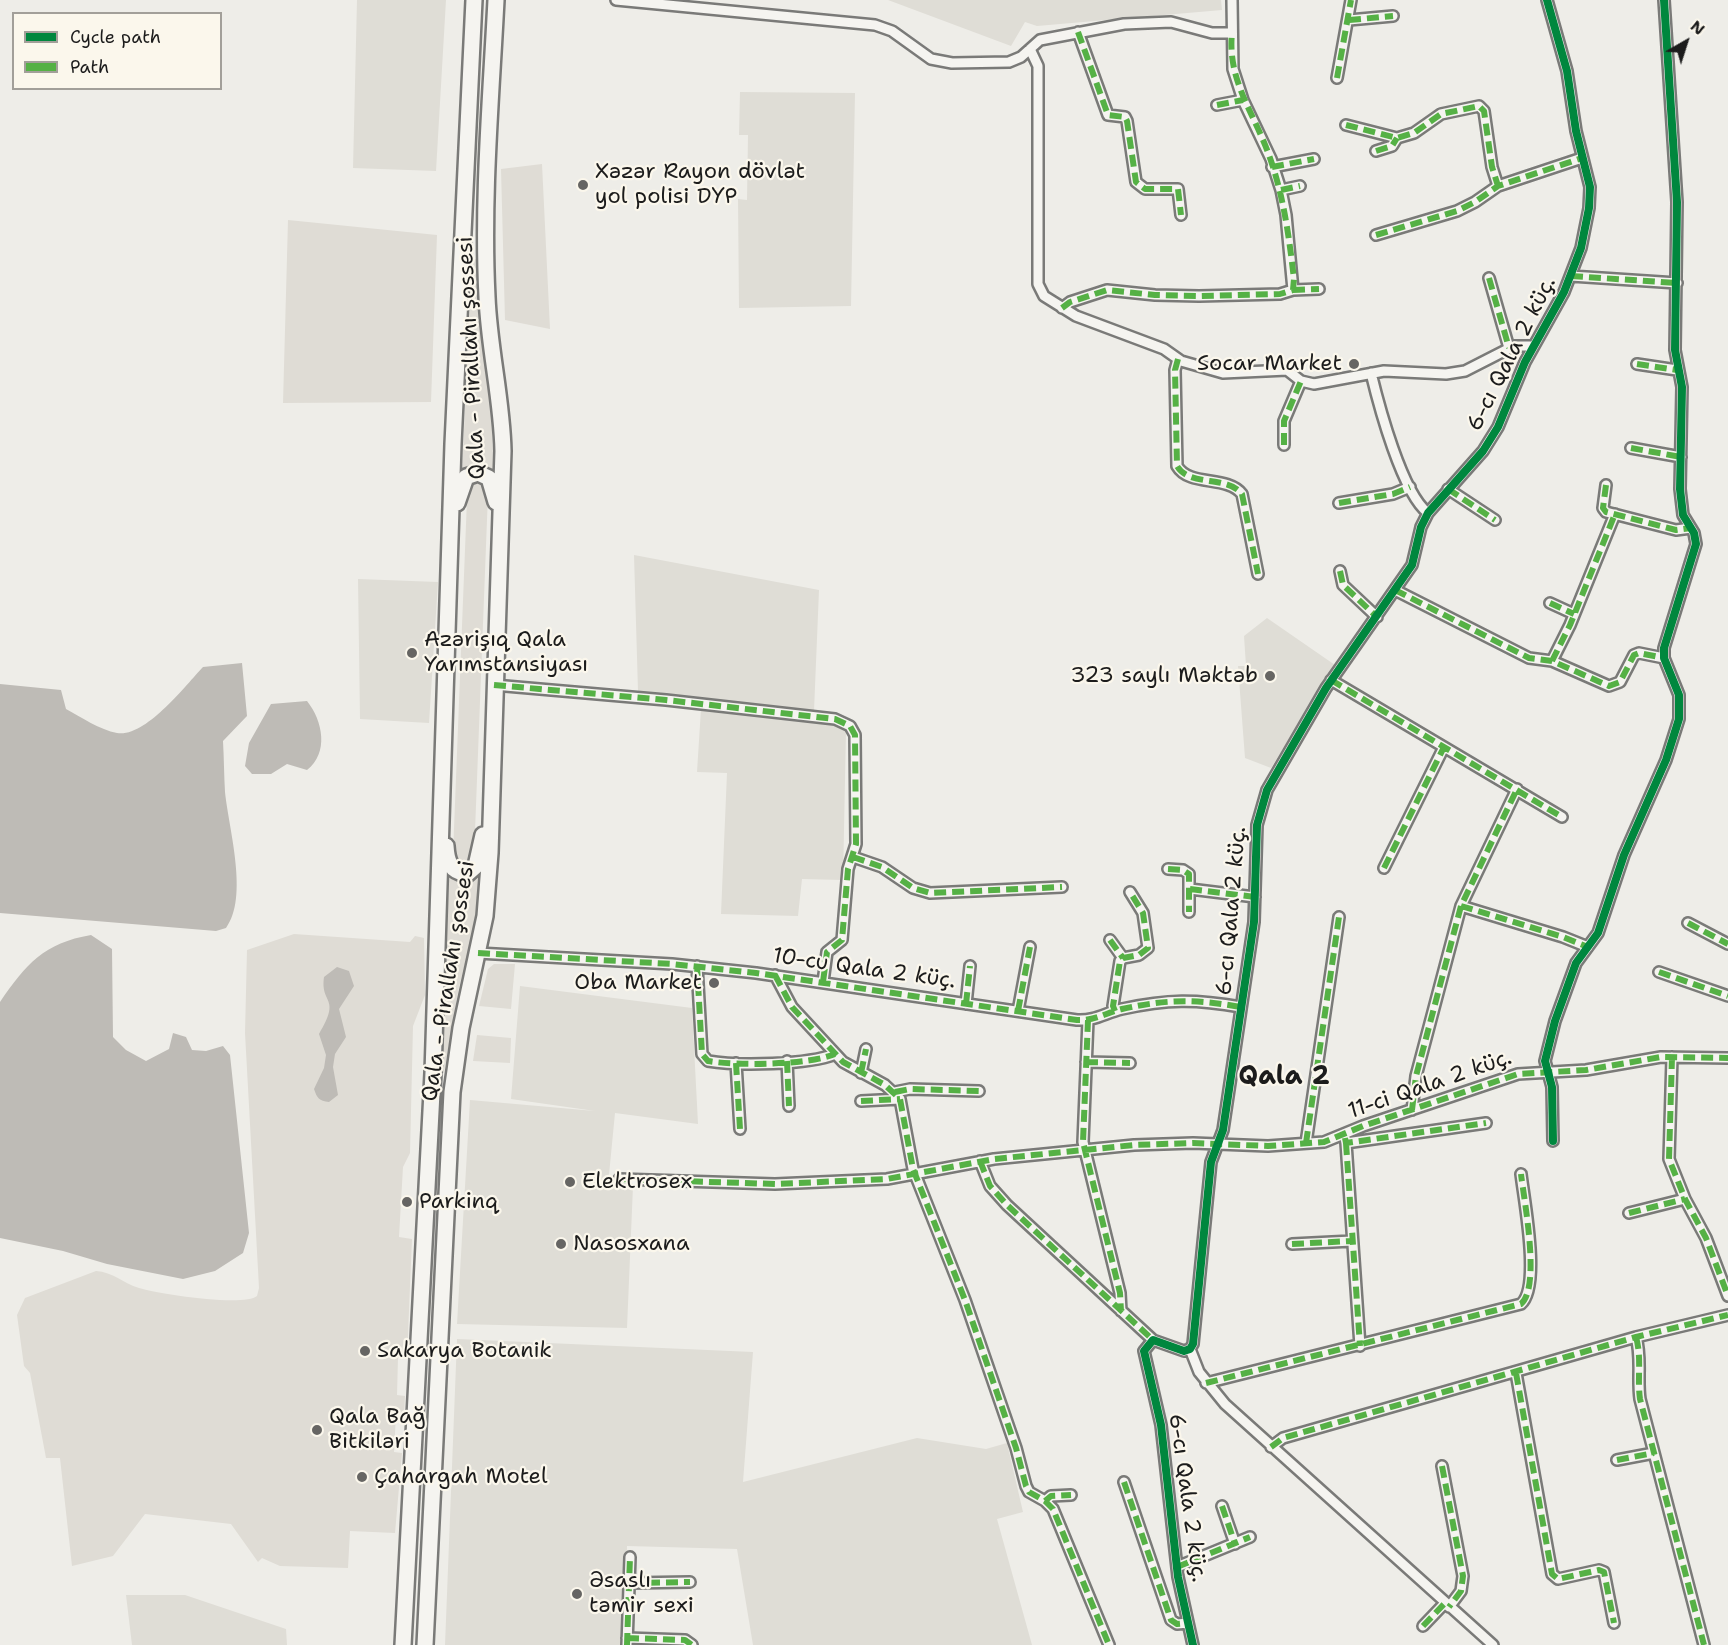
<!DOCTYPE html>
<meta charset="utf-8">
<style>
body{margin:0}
#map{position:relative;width:1728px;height:1645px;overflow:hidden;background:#eeede8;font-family:"Shantell Sans",sans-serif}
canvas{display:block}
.legend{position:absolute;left:12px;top:12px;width:210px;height:78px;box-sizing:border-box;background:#fbf7ec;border:2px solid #a29f99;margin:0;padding:8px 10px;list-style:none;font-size:18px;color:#1c1c1c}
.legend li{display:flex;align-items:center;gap:12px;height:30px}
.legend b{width:30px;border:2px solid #a29f99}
.north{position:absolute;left:1656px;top:12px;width:60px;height:60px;-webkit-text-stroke:4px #fbf7ec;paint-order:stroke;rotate:39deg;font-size:16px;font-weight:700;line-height:24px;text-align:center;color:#1c1c1c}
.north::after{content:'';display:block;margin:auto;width:21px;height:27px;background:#1c1c1c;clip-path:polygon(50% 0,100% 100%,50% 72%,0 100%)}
</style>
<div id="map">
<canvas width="1728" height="1645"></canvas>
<ul class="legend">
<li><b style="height:8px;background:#00873e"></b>Cycle path</li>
<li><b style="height:8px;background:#55b145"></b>Path</li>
</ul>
<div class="north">N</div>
</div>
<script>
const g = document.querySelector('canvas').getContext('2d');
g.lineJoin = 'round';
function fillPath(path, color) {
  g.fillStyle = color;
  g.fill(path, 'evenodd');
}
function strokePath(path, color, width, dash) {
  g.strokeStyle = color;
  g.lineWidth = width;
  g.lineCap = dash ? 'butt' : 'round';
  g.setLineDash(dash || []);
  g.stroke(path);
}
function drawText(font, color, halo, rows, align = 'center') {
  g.font = font + ' "Shantell Sans",sans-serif';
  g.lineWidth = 4.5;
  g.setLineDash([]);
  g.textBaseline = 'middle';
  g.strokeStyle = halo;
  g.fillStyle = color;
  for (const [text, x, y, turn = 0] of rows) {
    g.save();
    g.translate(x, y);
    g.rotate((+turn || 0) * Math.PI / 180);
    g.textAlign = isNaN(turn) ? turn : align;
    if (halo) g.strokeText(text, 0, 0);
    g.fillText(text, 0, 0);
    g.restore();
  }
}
fillPath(new Path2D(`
 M357 0H446L436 171 353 168Z
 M888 0H1221L1222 10 1037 26 1025 22 1011 46Z
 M740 92 855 93 851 306 739 308 738 199 747 200 748 135H739Z
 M634 555 819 590 814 711 638 691Z
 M358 579 438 582 429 723 360 719Z
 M1267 618 1335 665 1271 768 1245 758 1238 666H1246L1244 636Z
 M701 709 841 725 846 730 843 880 802 879 798 916 721 914 727 773 697 772Z
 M520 986 692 1008 698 1124 615 1113 608 1185 633 1186 627 1328 457 1324 470 1100 595 1111 511 1099Z
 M457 1339 753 1352 743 1482 917 1438 986 1449 1007 1443 1023 1512 997 1519 1032 1645H753L737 1549 627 1546 625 1645H445Z
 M126 1595H185L286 1629 287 1645H132Z`), '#dfddd6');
fillPath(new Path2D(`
 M542 164 550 329 505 320 501 169Z
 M288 220 437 235 431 402 283 403Z
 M472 259H477L491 408 494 473 479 465 462 472Z
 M479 483 484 484 488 494 474 857 468 866 458 865 453 854 467 499 471 484Z
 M449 877 464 882 479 877 474 928 459 987 444 1073H440Z
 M294 934 410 942 415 936 424 938 425 995 413 1026 410 1153 403 1167 399 1237 412 1239 407 1358H398L397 1395 405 1396 404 1415H396L394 1452 402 1453 395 1533 350 1531 348 1568 280 1566 262 1558 258 1562 231 1524 145 1514 113 1556 72 1566 60 1458H46L30 1373 24 1366 17 1315 25 1298 96 1271C113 1272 123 1283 139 1288 158 1294 244 1307 257 1296L259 1288 245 1033 247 950Z
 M494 964H515L511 1009 479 1006 488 969Z
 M477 1035 511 1038 510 1063 473 1061Z`), '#dfdcd5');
fillPath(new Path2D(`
 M242 663 247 716 223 741C224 758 224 776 225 792 229 830 249 897 226 928L216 931 0 913V684L61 690 66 709C81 717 100 730 117 733 145 738 185 686 203 667Z
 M307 701C323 721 329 753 307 770L287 764 271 774H252L245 766 249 743 271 704Z
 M91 935 112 949 113 1037 126 1050 146 1061 169 1049 173 1033 186 1037 192 1050 206 1051 223 1046 230 1055 249 1233 243 1253 215 1271 183 1279 107 1264 63 1251 0 1238V1002C26 964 44 943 91 935Z
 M337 967 349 971 354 986 339 1009 346 1037 335 1054 333 1067 338 1095 329 1102C319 1101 317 1098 314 1089L324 1068 326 1055 319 1034C342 996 320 1005 324 977Z`), '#bebbb6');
const minor = new Path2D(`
 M616 0 875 25 892 31 931 59 952 63 1009 62 1021 57 1040 40 1124 24 1171 22 1212 33H1232
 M1349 20 1393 16
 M1078 32 1108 115 1125 117 1127 121 1136 182 1145 189H1178L1181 215
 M1030 49 1038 66V284L1044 296 1076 316 1164 349 1181 361 1223 373 1287 370 1301 381 1314 384 1384 371 1446 374 1465 371 1514 346H1532
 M1337 78 1351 0
 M1217 105 1243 100
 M1346 125 1397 138 1414 133 1441 114 1479 106 1484 111 1492 167 1498 186
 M1376 151 1392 146 1397 138
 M1272 167 1314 159
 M1281 190 1300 186
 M1376 235 1457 211 1475 202 1498 186 1582 158
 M1571 276 1677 283
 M1489 278 1509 348
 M1293 290 1319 289
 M1062 308 1070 302 1107 290 1155 295 1199 296 1280 294 1293 290 1286 215 1281 190 1271 159 1243 100 1233 69 1232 0
 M1178 359 1175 370 1177 466C1189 487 1227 475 1242 494L1258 574
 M1637 364 1677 370
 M1371 373C1379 406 1402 493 1428 513
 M1284 445V421L1301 381
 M1631 448 1681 457
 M1606 485 1603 508 1606 512 1676 530 1691 528
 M1448 489 1495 520
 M1339 503 1393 494 1410 487
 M1340 571 1343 585 1377 617
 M1395 590 1529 658 1552 661 1609 686 1620 682 1634 655 1639 653 1664 658
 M1550 603 1574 614
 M1552 661 1570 625 1615 514
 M1331 680 1562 817
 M494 685 666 700 835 719 850 726 855 735 856 844 848 869 842 940 827 952 823 982
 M853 857 882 867 913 888 930 893 1062 887
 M1384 868 1444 747
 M1168 869 1183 870 1189 874V912
 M1190 889 1255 897
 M1461 906 1563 937 1588 947
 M1688 923 1728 944
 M1110 940 1123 958
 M478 953 672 964 756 973 1077 1020C1095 1021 1105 1013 1122 1009 1168 999 1195 999 1241 1007
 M697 966 702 1054 708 1061C737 1066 809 1065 835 1054
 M1659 972 1728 996
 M775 975 792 1007 843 1062 885 1085 900 1099 913 1169 965 1300 1016 1448 1026 1486 1029 1492 1045 1501 1053 1509 1109 1645
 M966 1004 970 966
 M1018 1011 1030 947
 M1115 1011 1113 1006 1120 961 1123 958 1139 955 1148 948 1143 913 1130 892
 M1088 1020 1083 1142 1120 1293 1121 1311
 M1672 1057 1669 1159 1685 1199 1706 1238 1728 1296
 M787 1061 789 1106
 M1086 1062 1130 1063
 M736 1063 740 1129
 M861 1073 866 1049
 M895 1092 910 1089 979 1091
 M861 1101 900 1099
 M1412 1110 1416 1076 1461 906 1517 789
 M1345 1138 1346 1143 1486 1123
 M1553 1141 1552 1087 1545 1061 1555 1021 1576 963 1598 933 1624 855 1666 760 1679 719V695L1664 658V648L1696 544 1694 533 1683 515 1680 489 1682 387 1675 350 1677 202 1664 0
 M1306 1143 1339 917
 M1346 1143 1360 1346
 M980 1161 990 1186 1007 1205 1153 1340
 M619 1179 775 1184 887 1179 994 1159 1134 1145 1193 1143 1268 1146 1324 1142 1363 1126 1518 1074 1586 1070 1661 1057 1728 1058
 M1629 1213 1685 1199
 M1292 1244 1352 1241
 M1636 1337C1642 1358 1637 1378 1640 1399L1704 1645
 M1190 1349 1199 1372 1225 1404 1493 1645
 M1516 1373 1552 1574 1558 1579 1599 1570 1604 1572 1614 1623
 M1206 1383 1521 1304C1541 1287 1524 1200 1521 1174
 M1271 1447 1283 1438 1636 1337 1728 1315
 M1617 1460 1654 1453
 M1442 1466 1463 1576 1461 1591 1449 1607
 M1124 1482 1171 1620 1177 1624 1188 1623
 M1045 1501 1051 1496 1071 1495
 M1222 1506 1235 1544
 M1177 1567 1250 1537
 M630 1583 690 1582
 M1423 1626 1445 1603
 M627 1638 685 1640 692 1645
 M627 1645 630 1557
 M1193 1645 1178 1577 1161 1425 1144 1351 1153 1340 1184 1351 1190 1349 1193 1344 1211 1162 1223 1130 1254 922 1257 825 1267 790 1326 688 1412 565 1421 527 1428 513 1483 451 1498 427 1525 362 1564 292 1581 248 1589 208 1590 187 1576 131 1567 71 1547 0`);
const primary = new Path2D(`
 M457 503 466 477 478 473 489 478 496 502
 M446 846C447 861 450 872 467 874L476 866 483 835
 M403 1645 433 1073 453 444 474 0
 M425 1645 452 1092 461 1028 485 916 490 853 503 451C502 399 489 349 487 297 482 198 491 98 496 0`);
strokePath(minor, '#7a7a78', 14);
strokePath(primary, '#7a7a78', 20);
strokePath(minor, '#f5f4f0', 9);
strokePath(primary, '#f5f4f0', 15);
strokePath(new Path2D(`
 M1349 20 1393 16
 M1078 32 1108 115 1125 117 1127 121 1136 182 1145 189H1178L1181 215
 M1337 78 1351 0
 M1217 105 1243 100
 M1346 125 1397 138 1414 133 1441 114 1479 106 1484 111 1492 167 1498 186
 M1376 151 1392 146 1397 138
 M1272 167 1314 159
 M1281 190 1300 186
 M1376 235 1457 211 1475 202 1498 186 1582 158
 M1571 276 1677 283
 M1489 278 1509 348
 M1293 290 1319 289
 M1062 308 1070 302 1107 290 1155 295 1199 296 1280 294 1293 290 1294 279C1289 237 1284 198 1270 158 1255 114 1227 81 1232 33
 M1178 359 1175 370 1177 466C1189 487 1227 475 1242 494L1258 574
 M1637 364 1677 370
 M1284 445V421L1301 381
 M1631 448 1681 457
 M1606 485 1603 508 1606 512 1676 530 1691 528
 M1448 489 1495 520
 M1339 503 1393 494 1410 487
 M1340 571 1343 585 1377 617
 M1395 590 1529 658 1552 661 1609 686 1620 682 1634 655 1639 653 1664 658
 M1550 603 1574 614
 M1552 661 1570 625 1615 514
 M1331 680 1562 817
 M494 685 666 700 835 719 850 726 855 735 856 844 848 869 842 940 827 952 823 982
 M853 857 882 867 913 888 930 893 1062 887
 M1384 868 1444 747
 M1168 869 1183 870 1189 874V912
 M1190 889 1255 897
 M1461 906 1563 937 1588 947
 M1688 923 1728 944
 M1110 940 1123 958
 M478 953 672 964 756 973 1077 1020C1095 1021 1105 1013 1122 1009 1168 999 1195 999 1241 1007
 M697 966 702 1054 708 1061C737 1066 809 1065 835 1054
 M1659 972 1728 996
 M775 975 792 1007 843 1062 885 1085 900 1099 913 1169 965 1300 1016 1448 1026 1486 1029 1492 1045 1501 1053 1509 1109 1645
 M966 1004 970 966
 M1018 1011 1030 947
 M1115 1011 1113 1006 1120 961 1123 958 1139 955 1148 948 1143 913 1130 892
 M1088 1020 1083 1142 1120 1293 1121 1311
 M1672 1057 1669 1159 1685 1199 1706 1238 1728 1296
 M787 1061 789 1106
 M1086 1062 1130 1063
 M736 1063 740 1129
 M861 1073 866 1049
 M895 1092 910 1089 979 1091
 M861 1101 900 1099
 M1412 1110 1416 1076 1461 906 1517 789
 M1345 1138 1346 1143 1486 1123
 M1306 1143 1339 917
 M1346 1143 1360 1346
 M980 1161 990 1186 1007 1205 1153 1340
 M619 1179 775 1184 887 1179 994 1159 1134 1145 1193 1143 1268 1146 1324 1142 1363 1126 1518 1074 1586 1070 1661 1057 1728 1058
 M1629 1213 1685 1199
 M1292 1244 1352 1241
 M1636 1337C1642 1358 1637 1378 1640 1399L1704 1645
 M1516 1373 1552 1574 1558 1579 1599 1570 1604 1572 1614 1623
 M1206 1383 1521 1304C1541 1287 1524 1200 1521 1174
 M1271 1447 1283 1438 1636 1337 1728 1315
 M1617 1460 1654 1453
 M1442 1466 1463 1576 1461 1591 1449 1607
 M1124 1482 1171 1620 1177 1624 1188 1623
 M1045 1501 1051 1496 1071 1495
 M1222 1506 1235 1544
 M1177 1567 1250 1537
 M630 1583 690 1582
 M1423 1626 1445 1603
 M627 1638 685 1640 692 1645
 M627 1645 630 1557`), '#55b145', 6, [12, 6]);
strokePath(new Path2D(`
 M1553 1141 1552 1087 1545 1061 1555 1021 1576 963 1598 933 1624 855 1666 760 1679 719V695L1664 658V648L1696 544 1694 533 1683 515 1680 489 1682 387 1675 350 1677 202 1664 0
 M1193 1645 1178 1577 1161 1425 1144 1351 1153 1340 1184 1351 1190 1349 1193 1344 1211 1162 1223 1130 1254 922 1257 825 1267 790 1326 688 1412 565 1421 527 1428 513 1483 451 1498 427 1525 362 1564 292 1581 248 1589 208 1590 187 1576 131 1567 71 1547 0`), '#00873e', 8);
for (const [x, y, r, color] of [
 [583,185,6,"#666563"],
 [1354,364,6,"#666563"],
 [412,653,6,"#666563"],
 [1270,676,6,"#666563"],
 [714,983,6,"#666563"],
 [570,1182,6,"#666563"],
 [407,1202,6,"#666563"],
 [561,1244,6,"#666563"],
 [365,1351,6,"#666563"],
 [317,1430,6,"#666563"],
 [362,1477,6,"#666563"],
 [577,1594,6,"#666563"]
]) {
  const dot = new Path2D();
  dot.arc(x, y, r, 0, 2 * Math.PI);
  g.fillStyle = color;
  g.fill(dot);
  strokePath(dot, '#fbf7ec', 2);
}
drawText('22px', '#1c1c1c', '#fbf7ec', [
 ["Xəzər Rayon dövlət",595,172],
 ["yol polisi DYP",595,197],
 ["Socar Market",1342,364,"right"],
 ["Azərişıq Qala",424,640],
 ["Yarımstansiyası",424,665],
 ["323 saylı Məktəb",1258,676,"right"],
 ["Oba Market",702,983,"right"],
 ["Elektrosex",582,1182],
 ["Parkinq",419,1202],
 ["Nasosxana",573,1244],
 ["Sakarya Botanik",377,1351],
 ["Qala Bağ",329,1417],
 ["Bitkiləri",329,1442],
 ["Çahargah Motel",374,1477],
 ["Əsaslı",589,1581],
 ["təmir sexi",589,1606]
], 'left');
drawText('22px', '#1c1c1c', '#fbf7ec', [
 ["6-cı Qala 2 küç.",1512,354,-63],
 ["Qala - Pirallahı şossesi",472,358,-93],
 ["6-cı Qala 2 küç.",1232,911,-85],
 ["10-cu Qala 2 küç.",864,969,8],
 ["Qala - Pirallahı şossesi",449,981,-81],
 ["11-ci Qala 2 küç.",1430,1085,-19],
 ["6-cı Qala 2 küç.",1187,1498,82]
]);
drawText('bold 26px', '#1c1c1c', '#fbf7ec', [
 ["Qala 2",1284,1077]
]);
</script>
